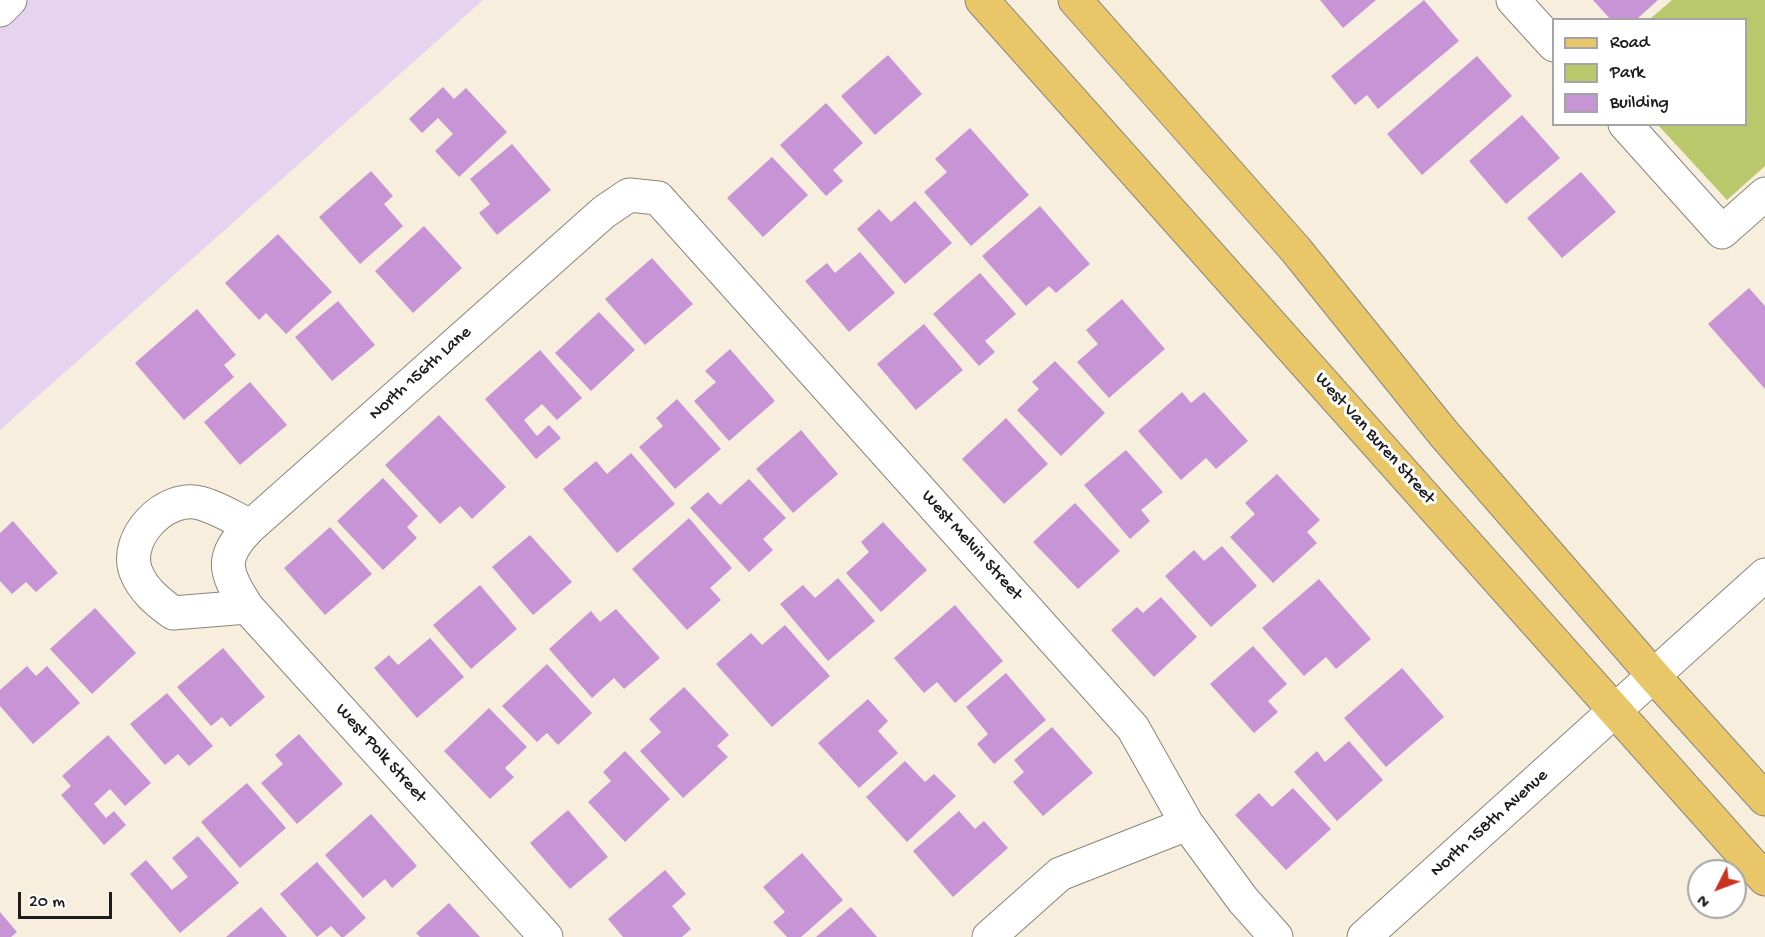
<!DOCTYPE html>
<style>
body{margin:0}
#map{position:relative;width:1765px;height:937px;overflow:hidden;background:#f7eedd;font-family:"Gochi Hand",sans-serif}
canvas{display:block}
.legend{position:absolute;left:1552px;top:18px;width:195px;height:108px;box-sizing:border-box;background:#fff;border:2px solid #a4a4a4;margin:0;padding:8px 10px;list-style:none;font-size:18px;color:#1c1c1c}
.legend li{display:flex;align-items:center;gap:12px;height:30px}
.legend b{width:30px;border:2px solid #a4a4a4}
.north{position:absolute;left:1687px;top:859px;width:60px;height:60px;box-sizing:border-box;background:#fff;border:2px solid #a4a4a4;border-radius:50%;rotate:228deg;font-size:16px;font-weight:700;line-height:24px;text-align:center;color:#1c1c1c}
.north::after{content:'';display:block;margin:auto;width:21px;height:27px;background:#c8321e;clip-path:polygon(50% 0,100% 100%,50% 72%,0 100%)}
.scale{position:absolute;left:18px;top:892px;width:94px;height:27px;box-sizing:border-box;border:3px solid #1c1c1c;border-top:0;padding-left:8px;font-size:18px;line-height:21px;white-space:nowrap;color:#1c1c1c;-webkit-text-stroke:4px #fff;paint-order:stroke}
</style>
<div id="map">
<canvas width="1765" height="937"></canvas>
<ul class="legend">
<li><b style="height:8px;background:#e9c769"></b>Road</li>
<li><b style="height:16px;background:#b8c86b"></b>Park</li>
<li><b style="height:16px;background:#c795d5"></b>Building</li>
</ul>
<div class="north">N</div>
<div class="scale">20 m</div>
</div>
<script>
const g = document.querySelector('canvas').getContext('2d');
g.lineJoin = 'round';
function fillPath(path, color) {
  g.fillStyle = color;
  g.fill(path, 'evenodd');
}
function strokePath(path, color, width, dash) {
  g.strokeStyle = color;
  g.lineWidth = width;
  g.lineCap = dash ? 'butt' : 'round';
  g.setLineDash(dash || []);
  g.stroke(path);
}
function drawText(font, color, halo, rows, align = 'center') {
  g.font = font + ' "Gochi Hand",sans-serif';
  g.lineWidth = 6;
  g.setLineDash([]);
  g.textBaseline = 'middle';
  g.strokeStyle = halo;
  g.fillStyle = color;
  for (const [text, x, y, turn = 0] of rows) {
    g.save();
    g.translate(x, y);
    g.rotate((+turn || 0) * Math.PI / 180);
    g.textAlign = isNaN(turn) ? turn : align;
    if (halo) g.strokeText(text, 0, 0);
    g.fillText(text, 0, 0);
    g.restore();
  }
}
fillPath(new Path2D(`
 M0 0H483L0 430Z`), '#e6d3f0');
fillPath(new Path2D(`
 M1672 0H1765V166L1727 200 1658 125 1746 124V20L1650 19Z`), '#b8c86b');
fillPath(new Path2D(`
 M1320 0H1376L1343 28Z
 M1424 0 1459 41 1378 109 1367 95 1355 105 1331 76Z
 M1593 0H1658L1636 20H1611Z
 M888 55 922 94 875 135 841 96Z
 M1477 56 1512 96 1422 175 1387 134Z
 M443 87 454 99 466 88 507 132 459 177 435 151 453 134 438 118 422 133 409 119Z
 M826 103 863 143 833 170 843 181 826 196 780 145Z
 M1522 115 1560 158 1506 204 1469 161Z
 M970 128 1029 195 971 246 924 192 947 172 935 159Z
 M512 144 551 190 497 235 479 213 490 204 470 179Z
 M772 157 808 195 763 237 727 198Z
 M371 171 393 196 384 204 403 226 360 264 319 217Z
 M1581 172 1616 212 1562 258 1527 218Z
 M915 201 952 243 905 284 857 229 879 209 891 222Z
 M1040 206 1090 264 1056 293 1049 286 1026 306 982 256Z
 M424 226 462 268 413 313 375 271Z
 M278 234 332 292 286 334 266 313 259 320 225 283Z
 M860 252 895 293 849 332 805 281 827 263 835 273Z
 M652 258 693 304 645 345 605 299Z
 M980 273 1016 314 985 341 995 352 979 366 933 314Z
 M1749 288 1765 306V389L1708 324Z
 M1122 299 1165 349 1109 398 1077 362 1098 344 1086 330Z
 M338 301 375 345 332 381 295 337Z
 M197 309 236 355 224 365 234 377 184 420 135 363Z
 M599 312 635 350 591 391 555 353Z
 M924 324 963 370 916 410 877 364Z
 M730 349 775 401 729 441 694 401 716 382 705 371Z
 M540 350 582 398 557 420 542 404 524 420 537 436 549 425 561 438 536 459 485 399Z
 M1055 361 1105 413 1061 456 1017 410 1039 389 1032 382Z
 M250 382 287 425 240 465 204 422Z
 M1182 392 1191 403 1204 392 1248 441 1216 469 1206 458 1181 480 1138 431Z
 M677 399 721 449 675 489 639 447 663 426 656 418Z
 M439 415 506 487 472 519 460 506 440 524 385 465Z
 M1006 418 1048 464 1004 504 962 459Z
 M801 430 838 474 793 513 756 469Z
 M1126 450 1163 492 1141 510 1150 521 1130 539 1084 485Z
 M631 453 675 504 617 553 563 489 596 461 607 474Z
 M1277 474 1320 520 1307 532 1317 543 1273 583 1230 537 1255 514 1245 503Z
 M383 478 418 516 407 527 417 538 383 570 337 521Z
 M749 479 786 518 763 539 773 550 749 572 690 508 708 492 720 505Z
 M1075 503 1120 551 1078 589 1033 542Z
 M689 518 732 568 710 588 721 600 687 630 632 569Z
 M13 521 58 573 36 592 26 582 12 594 0 581V533Z
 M883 522 927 570 881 612 846 573 869 552 861 542Z
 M330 527 372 574 325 615 284 568Z
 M530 535 572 582 533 615 492 567Z
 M1222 546 1257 586 1211 627 1165 576 1194 550 1204 561Z
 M838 578 875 621 828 661 780 604 803 585 815 598Z
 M1319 579 1371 639 1336 669 1326 657 1304 676 1262 628Z
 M480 585 517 629 471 669 433 625Z
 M1161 597 1197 637 1154 677 1111 630 1137 607 1143 613Z
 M955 605 1003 661 955 703 937 682 924 693 894 658Z
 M95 608 136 653 92 694 50 649Z
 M616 609 660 658 624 689 614 678 592 698 549 649 591 611 600 622Z
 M785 625 830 676 772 727 716 664 751 633 762 645Z
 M430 638 464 677 417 718 374 668 389 655 398 665Z
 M1253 646 1287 684 1268 701 1278 712 1254 733 1210 684Z
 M223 648 265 697 230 727 222 717 211 726 177 687Z
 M547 664 592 713 558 745 547 733 537 742 502 706Z
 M27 666 36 676 47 666 80 703 33 744 0 706V690Z
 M1402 668 1444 717 1386 767 1344 718Z
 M1006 673 1046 720 994 764 977 744 988 734 966 707Z
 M684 687 729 735 717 746 728 757 683 798 640 751 661 732 649 719Z
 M167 693 213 746 189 766 178 754 165 765 130 724Z
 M868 699 888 721 878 731 898 753 859 788 818 743Z
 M489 708 527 747 505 768 514 777 490 799 444 751Z
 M1052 727 1093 773 1043 816 1013 782 1024 772 1014 760Z
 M299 734 343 784 297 824 261 783 283 764 275 755Z
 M108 735 151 783 125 806 110 789 94 804 106 818 114 811 126 825 104 845 61 795 71 786 62 776Z
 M1349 741 1383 780 1337 821 1294 772 1317 751 1325 762Z
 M625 751 670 799 625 842 588 802 611 781 603 772Z
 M905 761 925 782 934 774 956 796 907 842 866 797Z
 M247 783 286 828 240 868 201 822Z
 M1293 788 1331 829 1286 870 1235 815 1259 793 1272 807Z
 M568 810 608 857 570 889 530 843Z
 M959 811 975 829 984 821 1008 848 953 897 913 851Z
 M371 814 417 866 392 888 385 879 363 898 325 855Z
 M198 836 239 883 180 933 130 874 146 860 172 890 188 877 172 858Z
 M802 853 843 900 801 937H787L773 922 785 912 763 887Z
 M317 862 366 918 344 937H341L331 926 317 937 280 894Z
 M665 870 686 894 672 906 691 929 682 937H623L608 919Z
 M449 903 480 937H420L416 933Z
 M261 907 287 937H226Z
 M851 907 877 937H816Z
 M0 912 17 932 11 937H0Z`), '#c795d5');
const minor = new Path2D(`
 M1513 0 1554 45
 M0 10 10 0
 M1625 124 1722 232 1765 194
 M247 607 173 613C158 602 143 590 136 572 123 538 165 494 200 503 217 507 235 519 251 526
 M546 937 247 607C225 572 218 558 251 526L604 212 629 195 658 198 1133 728 1187 824 1243 900 1276 937
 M989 937 1060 874 1187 824
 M1364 937 1765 575`);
const major = new Path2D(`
 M982 0 1765 879
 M1075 0 1296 250 1444 434 1653 675 1765 799`);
strokePath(minor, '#8a857c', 35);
strokePath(major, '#8a857c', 35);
strokePath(minor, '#fff', 33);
strokePath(major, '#e9c769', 33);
drawText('18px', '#1c1c1c', '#fff', [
 ["North 156th Lane",421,374,-42],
 ["West Van Buren Street",1374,439,48],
 ["West Melvin Street",971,546,48],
 ["West Polk Street",380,754,48],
 ["North 158th Avenue",1490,824,-42]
]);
</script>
